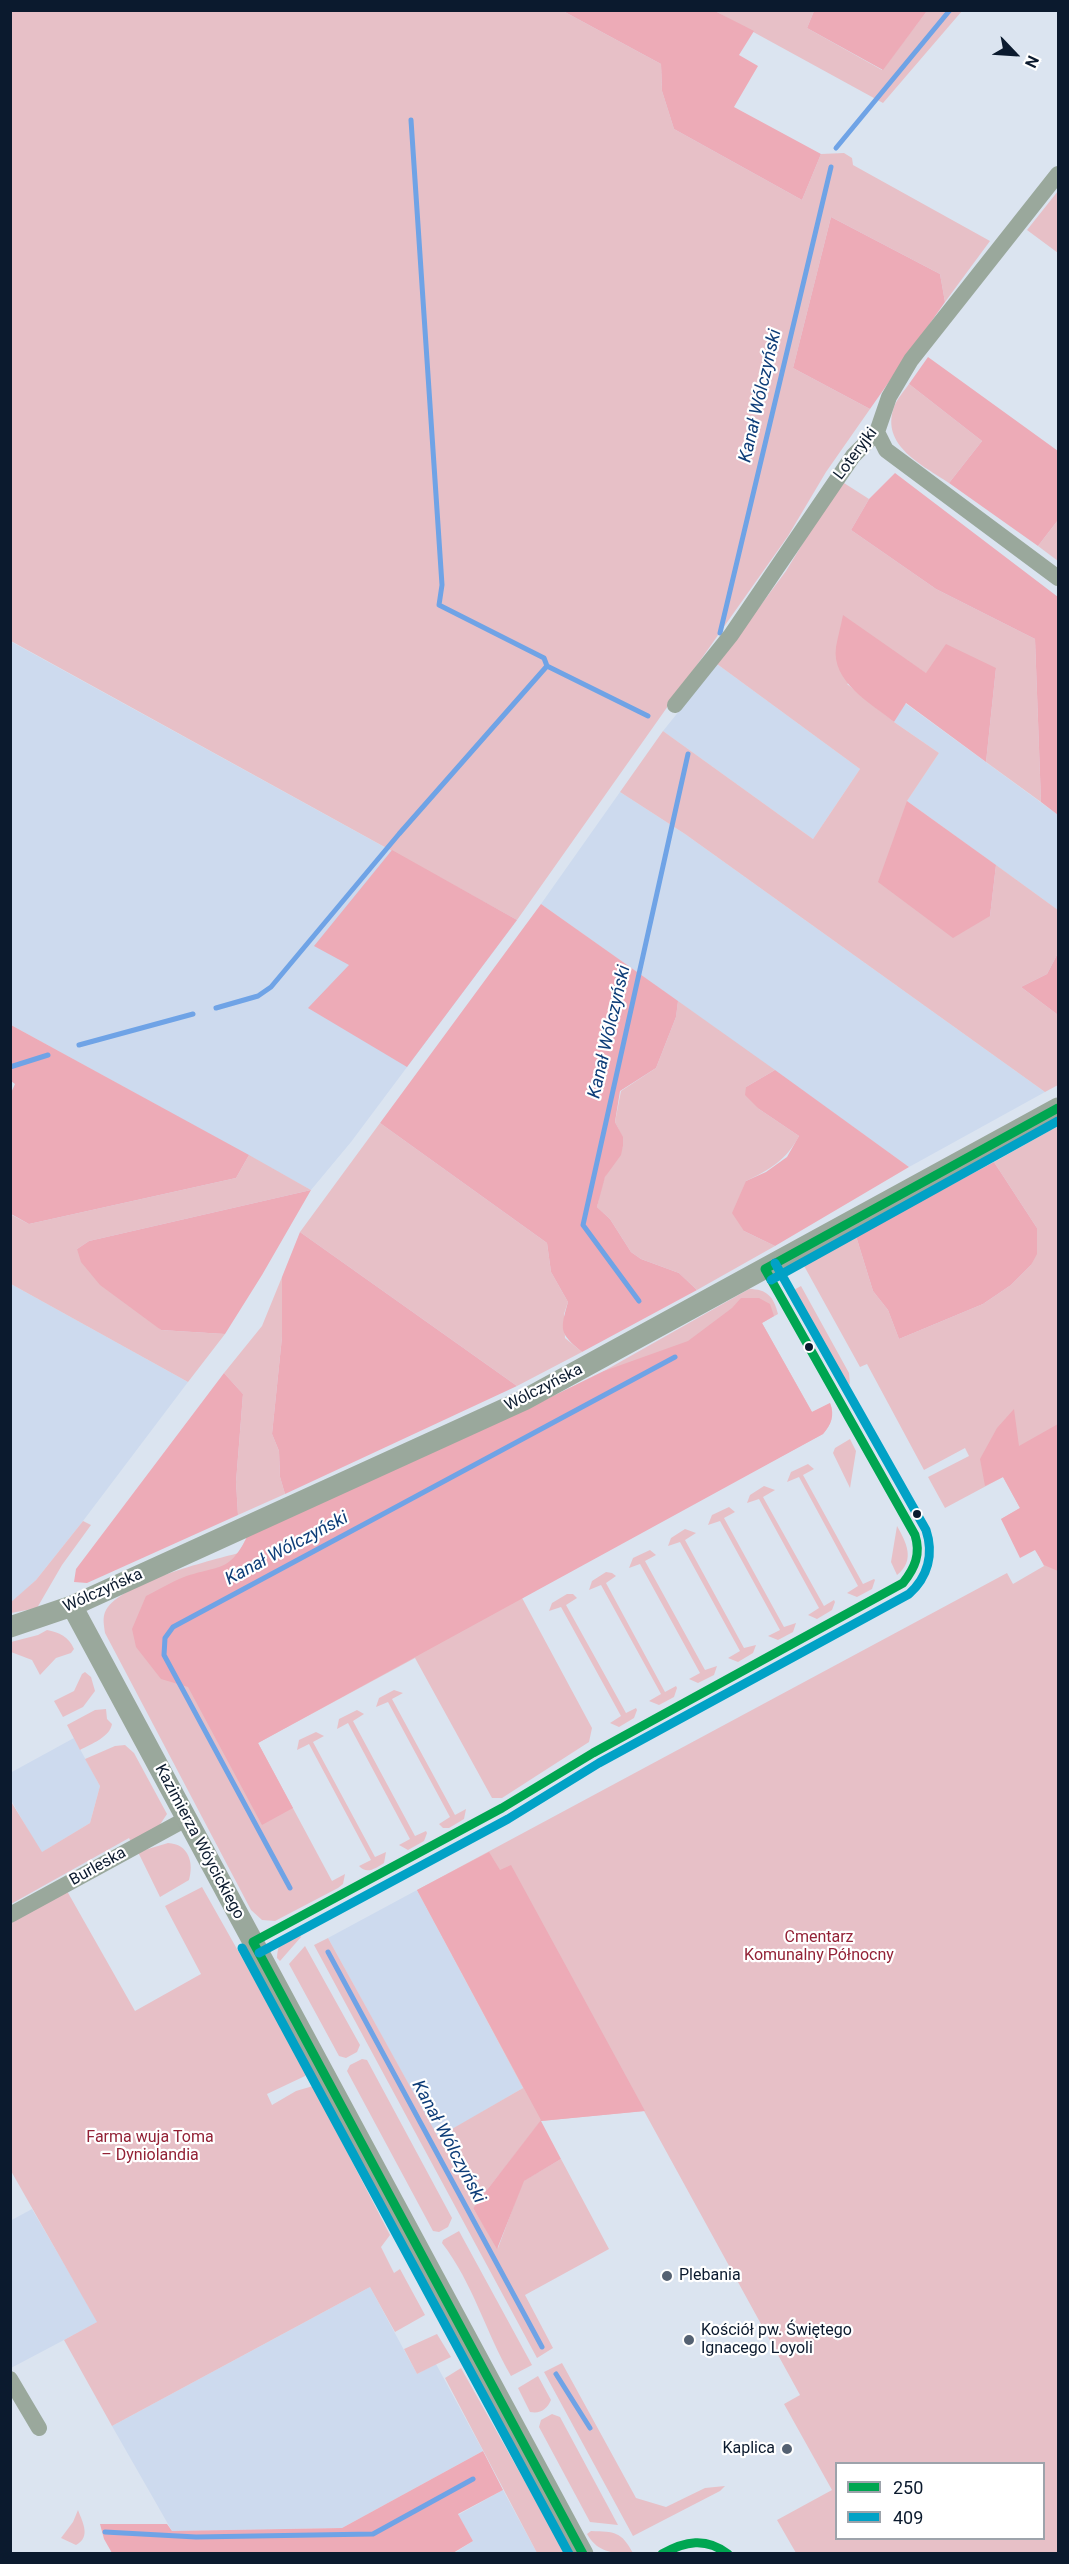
<!DOCTYPE html>
<meta charset="utf-8">
<style>
body{margin:0}
#map{position:relative;width:1069px;height:2564px;overflow:hidden;background:#dbe4f0;font-family:Roboto,sans-serif}
canvas{display:block}
.frame{position:absolute;inset:0;border:12px solid #0b1a2e;pointer-events:none}
.legend{position:absolute;left:835px;top:2462px;width:210px;height:78px;box-sizing:border-box;background:#fff;border:2px solid #9da3ab;margin:0;padding:8px 10px;list-style:none;font-size:18px;color:#0b1a2e}
.legend li{display:flex;align-items:center;gap:12px;height:30px}
.legend b{width:30px;border:2px solid #9da3ab}
.north{position:absolute;left:985px;top:24px;width:60px;height:60px;-webkit-text-stroke:4px #fff;paint-order:stroke;rotate:115deg;font-size:16px;font-weight:700;line-height:24px;text-align:center;color:#0b1a2e}
.north::after{content:'';display:block;margin:auto;width:21px;height:27px;background:#0b1a2e;clip-path:polygon(50% 0,100% 100%,50% 72%,0 100%)}
</style>
<div id="map">
<canvas width="1069" height="2564"></canvas>
<div class="frame"></div>
<ul class="legend">
<li><b style="height:8px;background:#00a651"></b>250</li>
<li><b style="height:8px;background:#01a2c6"></b>409</li>
</ul>
<div class="north">N</div>
</div>
<script>
const g = document.querySelector('canvas').getContext('2d');
g.lineJoin = 'round';
function fillPath(path, color) {
  g.fillStyle = color;
  g.fill(path, 'evenodd');
}
function strokePath(path, color, width, dash) {
  g.strokeStyle = color;
  g.lineWidth = width;
  g.lineCap = dash ? 'butt' : 'round';
  g.setLineDash(dash || []);
  g.stroke(path);
}
function drawText(font, color, halo, rows, align = 'center') {
  g.font = font + ' Roboto,sans-serif';
  g.lineWidth = 4.5;
  g.setLineDash([]);
  g.textBaseline = 'middle';
  g.strokeStyle = halo;
  g.fillStyle = color;
  for (const [text, x, y, turn = 0] of rows) {
    g.save();
    g.translate(x, y);
    g.rotate((+turn || 0) * Math.PI / 180);
    g.textAlign = isNaN(turn) ? turn : align;
    if (halo) g.strokeText(text, 0, 0);
    g.fillText(text, 0, 0);
    g.restore();
  }
}
fillPath(new Path2D(`
 M10 641 517 920 351 1142 311 1190 11 1025Z
 M717 664 860 769 813 839 663 731Z
 M905 703 1058 815V910L907 801 939 753 894 722Z
 M620 792 685 834 1045 1092 909 1167 541 904Z
 M11 1284 188 1382 83 1521 36 1580 11 1603Z
 M74 1738 100 1786 90 1823 41 1853 11 1800 10 1773Z
 M417 1890 523 2088 438 2138 328 1938Z
 M32 2209 98 2322 11 2368 10 2221Z
 M370 2287 417 2374 436 2364 483 2451 342 2528 172 2531 112 2426Z
 M503 2490 537 2553 453 2554 473 2541 458 2515Z`), '#cddaee');
fillPath(new Path2D(`
 M10 11H563L661 64 662 91 674 129 802 200 821 154 844 153 852 158 853 165 990 241 945 302 940 274 831 217 793 368 870 409 826 472 788 536 517 920 11 641Z
 M715 11H814L807 28 882 70 927 11H962L883 103Z
 M1058 191V253L1027 230Z
 M909 384 982 441 949 483C923 465 880 446 894 407 897 399 904 391 909 384Z
 M844 483 869 499 851 530 936 589 1035 639 1041 802 986 762 996 668 927 674 906 660 847 684 894 722 939 753 907 801 990 916 996 865 1058 910V953L1047 974 1021 987 1058 1015V1085L1045 1092 685 834 620 792 663 731 813 839 860 769 717 664 786 571 817 520Z
 M1058 520V561L1038 546Z
 M678 1001 775 1070 746 1087 759 1109 799 1136C787 1159 770 1170 746 1181L744 1231 775 1246 697 1290 679 1273 641 1259 631 1252 610 1219 597 1207C599 1198 601 1188 604 1179 615 1153 633 1155 615 1122L621 1091 656 1068 676 1017Z
 M380 1123 547 1243 551 1272 568 1302 564 1314 565 1338 582 1352 517 1386 300 1232Z
 M1058 1126V2553H796L777 2520 832 2490 784 2404 800 2395 644 2111 541 2121 473 2208 498 2248 523 2181 561 2159 609 2249 525 2295 553 2348 537 2358 314 1945 328 1938 438 2137 523 2088 417 1890 1007 1573 1013 1584 1044 1566 1035 1548 1001 1519 1020 1508 1003 1477 945 1508 928 1477 969 1456 965 1448 924 1470 867 1364 860 1367 803 1264 856 1236 873 1291 888 1310 899 1339 983 1304 1011 1285 1031 1265 1037 1228 994 1162ZM836 2464H1044V2538H836Z
 M249 1155 311 1190 89 1241 77 1249 161 1330 225 1334 188 1382 11 1284 10 1214 29 1224 236 1178Z
 M282 1277V1337L272 1434 279 1451 280 1477 285 1494 238 1515 236 1482 243 1394 224 1373 262 1326Z
 M801 1286 849 1373 850 1385 828 1359 790 1292Z
 M749 1289C767 1289 774 1297 778 1314L762 1323 812 1412 830 1403C835 1415 831 1425 823 1434L521 1596 592 1728 589 1742 502 1798H492L415 1658 258 1743 332 1881 345 1874 343 1884 338 1888 275 1921 262 1920 251 1910 105 1633C104 1625 102 1617 106 1610 123 1582 208 1561 239 1553L249 1533 533 1406 604 1371Z
 M850 1439 856 1451 850 1488 833 1453 835 1448Z
 M808 1464 814 1469 803 1475 863 1584 874 1579 875 1580 872 1589 857 1597 847 1593 858 1586 799 1477 787 1482 791 1472Z
 M764 1486 775 1490 763 1497 824 1606 834 1600 835 1602 832 1610 817 1619 808 1615 819 1608 759 1499 747 1503 750 1495Z
 M729 1507 735 1512 724 1518 784 1627 796 1623 793 1632 778 1640 768 1636 780 1630 720 1521 708 1525 712 1515Z
 M83 1521 91 1525 62 1565 37 1608 11 1613 10 1603 36 1580Z
 M897 1526C906 1542 916 1560 897 1575L891 1562Z
 M685 1529 696 1533 685 1540 744 1648 756 1645 753 1653 738 1662 728 1658 740 1651 680 1542 668 1546 671 1538Z
 M650 1550 656 1555 645 1561 705 1670 717 1666 714 1675 698 1683 689 1679 700 1673 640 1564 629 1568 633 1558Z
 M606 1572 612 1573 616 1576 606 1583 665 1692 676 1686 677 1688 674 1697 659 1705 649 1701 661 1694 601 1585 589 1590 592 1581Z
 M567 1594H573L577 1598 566 1605 626 1713 636 1708 637 1710 634 1718 619 1727 610 1723 621 1716 561 1607 549 1611 552 1603Z
 M47 1630C59 1632 69 1637 74 1649L71 1653 56 1658 40 1675 32 1660 11 1652V1642L38 1635Z
 M85 1672 91 1677 95 1691 83 1707 63 1717 54 1701 74 1691 82 1674Z
 M394 1690 403 1693 392 1699 455 1815 466 1809 464 1819 449 1828H443L439 1824 450 1817 388 1702 376 1707 379 1698Z
 M106 1709 107 1719 112 1724C110 1737 91 1744 80 1750L67 1725 95 1710Z
 M357 1710 364 1714 353 1721 415 1836 426 1831 427 1833 424 1841 408 1850 399 1845 410 1839 348 1723 337 1729 339 1719Z
 M316 1732 324 1736 313 1742 375 1857 386 1852 384 1863C376 1868 367 1875 359 1866L371 1860 309 1744 297 1750 299 1740Z
 M125 1745 134 1753 167 1814 159 1826 131 1842 129 1838 11 1904 10 1800 42 1852 90 1823 100 1786 85 1759 115 1746Z
 M168 1843C189 1844 194 1863 189 1880L160 1897 138 1852Z
 M202 1887 307 2073 305 2076 267 2094 272 2105 296 2091 313 2086 390 2235 381 2247 394 2273 400 2269 425 2315 395 2332 370 2287 112 2426 64 2340 97 2322 11 2171V1922L67 1891 135 2011 201 1974 165 1906Z
 M298 1931 301 1937 280 1961 277 1958C278 1941 284 1938 298 1931Z
 M305 1946 360 2045 357 2052 346 2058 339 2056 289 1964Z
 M362 2059 367 2060 452 2218 448 2227 439 2232 433 2231 347 2071 350 2065Z
 M459 2231 532 2365 511 2376C486 2333 473 2283 442 2243L443 2240Z
 M437 2334 451 2357 417 2374 404 2349Z
 M562 2363 636 2498 666 2507 705 2488 725 2486 720 2491 633 2536 544 2372Z
 M461 2368 565 2553H537L445 2378Z
 M538 2376 551 2400C547 2409 541 2414 530 2412L518 2388Z
 M552 2414 560 2417 618 2525 590 2522 539 2427 541 2420Z
 M78 2510C83 2523 91 2537 76 2545L61 2538 73 2522Z
 M591 2531C615 2532 621 2531 633 2553 613 2554 597 2552 587 2534Z`), '#e7c0c7');
fillPath(new Path2D(`
 M563 11H715L754 31 739 55 758 66 734 107 821 154 802 200 674 129 662 91 661 64Z
 M814 11V10L927 11 883 70 807 28Z
 M831 217 940 274 945 302 870 409 793 368Z
 M928 357 1058 451V520L1038 546 949 483 982 441 909 384Z
 M895 473 1058 597V815L1041 802 1035 639 936 589 851 530 869 499Z
 M843 615 926 673 946 644 996 668 986 762 906 703 894 722C871 703 831 682 836 647 838 636 841 625 843 615Z
 M907 801 996 865 990 916 953 938 878 882Z
 M392 850 517 920 407 1067 308 1008 349 965 314 946Z
 M541 904 678 1001 676 1017 656 1068 620 1091 615 1122 623 1137V1146L621 1155 605 1177 597 1207 610 1219 631 1252 641 1259 679 1273 697 1290 582 1352C559 1333 560 1330 568 1302L551 1272 547 1243 380 1123Z
 M1058 953V1015L1021 987 1047 974Z
 M11 1025 249 1155 236 1178 29 1224 11 1214 10 1095 15 1084 11 1081Z
 M775 1070 909 1167 775 1246 744 1231 732 1213 746 1181 766 1172 787 1157 799 1136 759 1109 745 1095 746 1087Z
 M994 1162 1037 1228V1254L1031 1265 1011 1285 983 1304 899 1339 888 1310 873 1291 856 1236Z
 M311 1190 262 1275 225 1334 161 1330 100 1285 81 1262 77 1249 89 1241Z
 M300 1232 517 1386 285 1494 280 1477 279 1451 272 1434 282 1337V1277Z
 M741 1298H759L770 1304 774 1316 762 1323 812 1412 830 1403C835 1415 831 1425 823 1434L258 1743 293 1808 262 1825 188 1687 161 1679 136 1647 132 1629 146 1596C158 1590 171 1582 184 1577 221 1564 229 1574 249 1533L533 1406 604 1371 688 1341 732 1308Z
 M224 1373 243 1394 236 1482 238 1515 87 1583 74 1582 76 1569Z
 M1014 1409 1019 1446 1058 1424V1571L1044 1565 1035 1550 1020 1558 1001 1519 1020 1508 1003 1477 985 1486 980 1459 997 1428Z
 M489 1852 500 1870 511 1865 645 2111 541 2121 561 2159 524 2181 497 2249 473 2208 541 2120 417 1890Z
 M483 2451 503 2490 458 2514 473 2541 453 2553H112L104 2539 100 2524H167L172 2531 342 2528Z`), '#edabb7');
strokePath(new Path2D(`
 M411 120 442 585 439 605 544 658 547 666 648 716
 M836 148 950 10
 M720 633 831 167
 M216 1008 258 996 271 987 399 834 547 666
 M79 1045 193 1014
 M10 1067 48 1055
 M639 1301 583 1225 688 754
 M290 1888 164 1655 165 1638 173 1627 675 1357
 M328 1952 542 2347
 M556 2374 590 2428
 M105 2532 196 2537 373 2534 473 2479`), '#6fa3e6', 5);
strokePath(new Path2D(`
 M877 432 886 450 1058 578
 M675 705 731 635 853 456 877 432 889 397 911 360 1058 174
 M10 1915 186 1819
 M10 2379 39 2428`), '#9aa89c', 16);
strokePath(new Path2D(`
 M72 1606 583 2554
 M10 1627 72 1606 524 1400 1058 1108`), '#9aa89c', 21);
strokePath(new Path2D(`
 M765 1269 1058 1108
 M253 1942 502 1808 593 1753 903 1583C915 1568 921 1554 915 1535L765 1269
 M253 1942 583 2554
 M662 2554C685 2541 706 2537 728 2554`), '#00a651', 9);
strokePath(new Path2D(`
 M771 1280 1058 1121
 M242 1948 569 2554
 M259 1953 508 1819 599 1763 909 1594C928 1577 934 1554 926 1530L775 1263`), '#01a2c6', 9);
for (const [x, y, r, color] of [
 [809,1347,5,"#0b1a2e"],
 [917,1514,5,"#0b1a2e"],
 [667,2276,6,"#546172"],
 [689,2340,6,"#546172"],
 [787,2449,6,"#546172"]
]) {
  const dot = new Path2D();
  dot.arc(x, y, r, 0, 2 * Math.PI);
  g.fillStyle = color;
  g.fill(dot);
  strokePath(dot, '#fff', 2);
}
drawText('16px', '#0b1a2e', '#fff', [
 ["Loteryjki",856,454,-53],
 ["Wólczyńska",544,1388,-27],
 ["Wólczyńska",103,1591,-24],
 ["Kazimierza Wóycickiego",199,1842,62],
 ["Burleska",98,1867,-29]
]);
drawText('16px', '#932236', '#fff', [
 ["Cmentarz",819,1938],
 ["Komunalny Północny",819,1956],
 ["Farma wuja Toma",150,2138],
 ["– Dyniolandia",150,2156]
]);
drawText('16px', '#0b1a2e', '#fff', [
 ["Plebania",679,2276],
 ["Kościół pw. Świętego",701,2331],
 ["Ignacego Loyoli",701,2349],
 ["Kaplica",775,2449,"right"]
], 'left');
drawText('italic 18px', '#0e3d78', '#fff', [
 ["Kanał Wólczyński",761,396,-77],
 ["Kanał Wólczyński",610,1032,-77],
 ["Kanał Wólczyński",287,1549,-28],
 ["Kanał Wólczyński",448,2142,62]
]);
</script>
